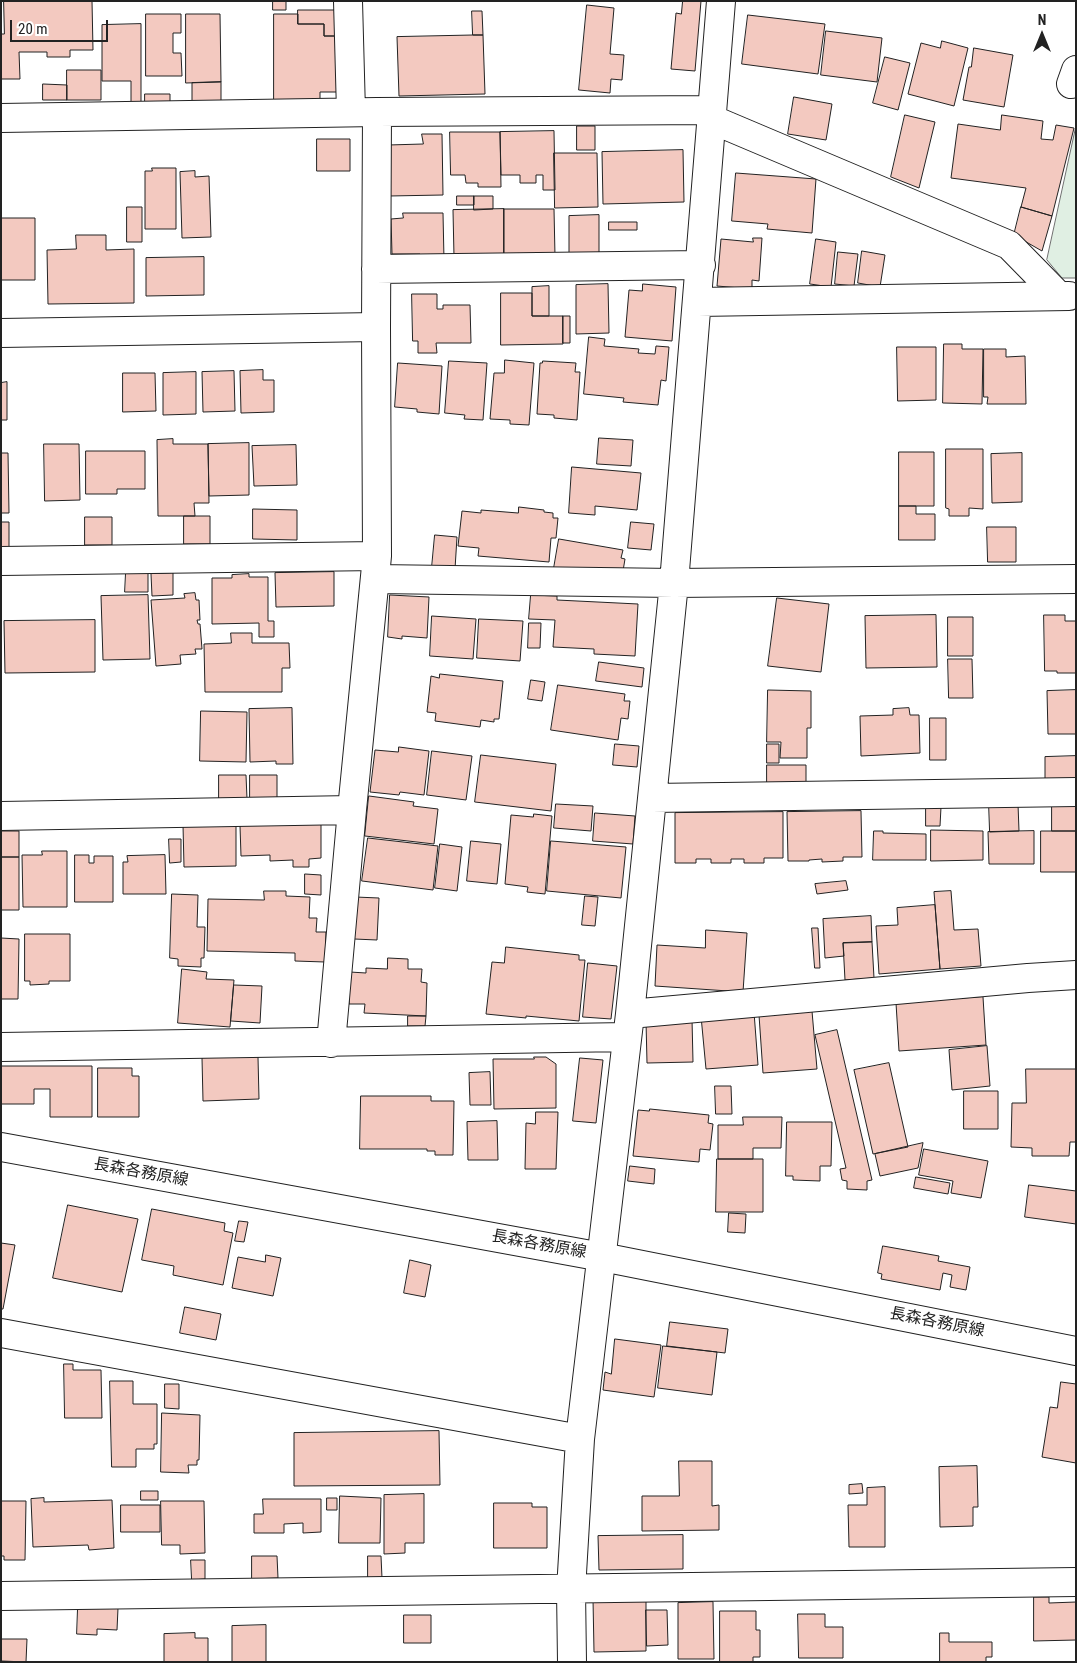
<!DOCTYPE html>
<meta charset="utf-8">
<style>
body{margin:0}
#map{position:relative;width:1077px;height:1663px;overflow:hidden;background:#fff;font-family:"Roboto Condensed",sans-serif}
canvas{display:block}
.frame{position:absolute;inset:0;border:2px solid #222;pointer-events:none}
.north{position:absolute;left:1017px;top:10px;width:50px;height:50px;-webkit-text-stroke:4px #fff;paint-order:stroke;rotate:0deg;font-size:14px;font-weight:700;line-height:20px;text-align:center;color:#222}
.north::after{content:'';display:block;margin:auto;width:18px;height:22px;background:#222;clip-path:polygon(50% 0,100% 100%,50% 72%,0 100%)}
.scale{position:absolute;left:10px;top:20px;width:98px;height:22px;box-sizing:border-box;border:2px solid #222;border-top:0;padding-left:6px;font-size:15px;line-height:18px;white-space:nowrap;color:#222;-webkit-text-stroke:4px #fff;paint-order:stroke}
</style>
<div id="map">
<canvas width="1077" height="1663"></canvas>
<div class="frame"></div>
<div class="north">N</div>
<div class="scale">20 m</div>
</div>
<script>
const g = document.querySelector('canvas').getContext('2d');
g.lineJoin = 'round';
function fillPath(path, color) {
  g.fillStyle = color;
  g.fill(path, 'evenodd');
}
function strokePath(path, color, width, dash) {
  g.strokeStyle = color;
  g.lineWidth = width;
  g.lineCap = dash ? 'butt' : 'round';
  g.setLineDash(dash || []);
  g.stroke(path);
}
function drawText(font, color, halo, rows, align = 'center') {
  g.font = font + ' "Roboto Condensed","Noto Sans JP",sans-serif';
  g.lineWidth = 4;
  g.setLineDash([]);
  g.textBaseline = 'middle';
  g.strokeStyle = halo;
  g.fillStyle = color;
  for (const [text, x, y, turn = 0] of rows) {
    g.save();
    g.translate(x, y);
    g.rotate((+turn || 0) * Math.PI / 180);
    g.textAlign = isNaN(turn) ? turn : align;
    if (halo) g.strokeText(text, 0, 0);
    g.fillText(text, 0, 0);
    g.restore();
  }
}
const green = new Path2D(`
 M1076 126V278H1062L1047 260Z`);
fillPath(green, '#e0efe3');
strokePath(green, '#6f6f6f', 1);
const building = new Path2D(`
 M4 1H92L93 50H70V57H47V52H19L20 79H1V34H4Z
 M273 1H286V10H273Z
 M683 1H701L695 71 671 69 676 13 681 14Z
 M587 5 614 8 610 54 624 55 622 80 611 79 610 93 579 90Z
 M298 10H337V36H324V24H298Z
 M472 11H482L483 35H473Z
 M146 14H181V33H173V53H181L182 76H146Z
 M186 14H220L221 82 186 83Z
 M274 14H298V24H324V36H337V92H320V101H274Z
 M748 15 825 24 818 74 742 64Z
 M141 24V102H131V81H102V25Z
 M826 31 882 38 877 82 821 75Z
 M473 35H483L485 94 399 96 397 37Z
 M942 41 968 48 954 106 908 94 921 43 940 48Z
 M974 48 1013 55 1004 107 963 100 969 67H971Z
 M885 57 910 63 898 110 873 103Z
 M67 70H101V100H67Z
 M221 82V101L192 102V83Z
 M43 84 67 85V100H43Z
 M145 94H170V102L145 103Z
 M794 97 832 104 826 140 788 134Z
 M905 115 935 122 919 188 891 177Z
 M1002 115 1043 121 1041 139 1053 140 1056 125 1074 128 1052 216 1021 207 1026 188 951 178 958 124 1000 130Z
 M577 126H595V150H577Z
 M554 131 555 190H543V175H536V183H520V175H501L500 132Z
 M450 132H500L501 187H478V183H466L465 175H451Z
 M422 134H442L443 195 389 196 388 145 423 144Z
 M317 139H350V171H317Z
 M683 150 684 202 603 204 602 152Z
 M554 153H597L598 207 555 208Z
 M152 168H176V229H145V171H152Z
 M195 171V177L209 176 211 237 182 238 180 172Z
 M736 173 816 179 812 233 767 229 768 224 732 221Z
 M457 196H474V205H457Z
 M474 196H493V209L474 210Z
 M127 207H142V242H127Z
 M1021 207 1052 216 1042 251 1014 235Z
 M504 209V256L454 257 453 210Z
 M504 209H554L555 256H504Z
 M403 213H443L444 260 420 261V254H392L391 219 403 218Z
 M599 215V263H569V216Z
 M1 218H35V280H1Z
 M609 222H637V230H609Z
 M76 235H106V250L134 249V303L48 304 47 250 76 249Z
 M753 238H762L759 281 752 280V289L717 286 721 239 753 242Z
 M816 239 836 242 831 287 810 284Z
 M862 251 885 255 880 287 858 283Z
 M838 252 858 254 854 286 835 284Z
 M204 257V295L146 296V258Z
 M608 284 609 333 576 334V285Z
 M643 284 676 287 672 341 625 337 629 290 642 291Z
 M549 286V316H532V287Z
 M501 293H532V316H563V344L501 345Z
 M412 294H437V309H443V305H470L471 343H436L437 353H418V341H413Z
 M563 316H570V343H563Z
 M589 337 605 339 604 346 639 349 638 353 655 354 656 346 669 347 666 381 661 380 658 405 623 402 624 398 584 394Z
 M944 344H962V349H983L982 404 943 403Z
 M897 347H936V400L898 401Z
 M984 349H1006V357L1025 356 1026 404H987L988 397H984Z
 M505 360 534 363 529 425 510 424V420L490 419 494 373H504Z
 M449 361 487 363 483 420 464 419 465 415 445 413Z
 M543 361 576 363 575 372H580L577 420 554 418V415L537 414 540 363H542Z
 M398 363 442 366 439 414 417 412V409L395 407Z
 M263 370V380H274V412L241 413 240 371Z
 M234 371 235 411 203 412 202 372Z
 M196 372V414L163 415V373Z
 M123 373H155L156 411 123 412Z
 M7 382V420H1V383Z
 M599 438 633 440 631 466 597 464Z
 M173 439V444H208L209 503H194L195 516H158L157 440Z
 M249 443V495L209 496 208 444Z
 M44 444H79L80 500 45 501Z
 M296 445 297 485 254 486 252 446Z
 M946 449H983V509L969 508V516H949V509L946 508Z
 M86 451H145V489H117V494H86Z
 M899 452H934V506H899Z
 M1 453H8L9 513H1Z
 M1022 453V502L992 503 991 454Z
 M572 467 641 473 637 510 595 506V515L569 513Z
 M899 506H916V514H935V540H899Z
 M519 507 544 510V512L553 513V518H558L556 538H551L549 562 478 556 479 548 458 546 462 511 481 513V510L518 513Z
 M253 509 297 510V540L253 539Z
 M184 516H210V544H184Z
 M85 517H112V545H85Z
 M1 522H9V548H1Z
 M631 522 654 524 651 550 628 548Z
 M987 527H1016V562H988Z
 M435 535 457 537 455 569 432 567Z
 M559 539 623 550 621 558 625 559 622 577 554 568Z
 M126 572H148V592H125Z
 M334 572V606L276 607 275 573Z
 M173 573V595L152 596 151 574Z
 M249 574V577H268V621H274V637H259V623L212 624V578H232V575Z
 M195 593 196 600H199L200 620H197L198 624H200L202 649H195L196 654 180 655 181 664 156 666 151 600 185 598 184 594Z
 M148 595 150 659 103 660 101 596Z
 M390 595 429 597 427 638 402 636V639L388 637Z
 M531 595 557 596V600L638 604 635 656 594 654V649L553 647 555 620 529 619Z
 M777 598 829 604 821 672 768 666Z
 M936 615 937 667 866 668 865 616Z
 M1044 615H1065V621H1076V673H1057V671H1045Z
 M432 616 476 619 473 659 430 656Z
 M948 617H973V656H948Z
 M479 619 523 621 520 661 477 658Z
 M95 620V672L5 673 4 621Z
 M529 623H541L540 648H528Z
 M231 633H252V643H289L290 668H282V692H205L204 644 231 643Z
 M948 659H972L973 698H949Z
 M599 662 644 668 642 687 596 681Z
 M440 674 503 681 499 719H494V722L481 720 480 727 435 721 436 713 427 712 431 676 439 678Z
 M531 680 545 682 542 701 528 699Z
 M558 685 625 694 624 701H630L628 719 621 718 618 740 551 730Z
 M768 690 811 691V728H807V758H780L781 742H767Z
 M1076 690V734H1048L1047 691Z
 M292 708 293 764H276V761L250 762 249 709Z
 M909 708 910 715H919L920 753 861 756 860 716 893 715V709Z
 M201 711 247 712 246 762 200 761Z
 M930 718H946V760H930Z
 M615 744 639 746 637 767 613 765Z
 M767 744H779V763H767Z
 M399 747 429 751 424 795 400 792 399 795 370 792 375 750 398 752Z
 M432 751 472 756 466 800 427 795Z
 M481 755 556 764 551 811 475 802Z
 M1076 756V782H1045V757Z
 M767 765H806V788L767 787Z
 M219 775H246L247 799 219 800Z
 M250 775H277V799H250Z
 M369 796 414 802 413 806 438 809 434 844 365 836Z
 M556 804 593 806 591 831 554 828Z
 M989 804H1018L1019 831 990 832Z
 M926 806 941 807 940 826H926Z
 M1052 806H1076V831H1052Z
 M861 811 862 857H843V861L822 862V859L809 860V861H788L787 812Z
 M783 812V858H764V863H744V859H731V863H711V859H696V863H675V813Z
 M595 813 635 816 633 844 593 841Z
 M534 814 552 816 545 894 527 892 528 887 505 884 511 815 533 817Z
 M236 824V866L184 867 183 825Z
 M321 824V858L309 859V867H293V860L270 861V855L241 856 240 826Z
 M931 830 983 831V860L931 861Z
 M1 831H19V857H1Z
 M874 831H883V833L926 834V860H873Z
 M1034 831V864H989L988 832Z
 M1041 831H1076V872H1041Z
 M368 838 438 846 433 890 362 881Z
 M169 839H181V862L170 863Z
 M471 841 501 844 497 884 467 881Z
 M551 841 626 847 621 898 547 891Z
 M440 844 462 847 457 891 435 888Z
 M42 851H67V907H23L22 855H42Z
 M75 855H89V863H94V856H113V902H75Z
 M165 855 166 894H123V862H128L127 856Z
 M1 857H19V910H1Z
 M305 874 321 875V895L305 894Z
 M846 881 848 890 817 894 815 884Z
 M264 891H286V896L310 897 309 918H317L316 932H326L325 962 295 961V953L207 951 208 899 264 900Z
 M951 891 954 930 978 929 981 966 940 969 934 892Z
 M172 894 198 895 197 927H205L204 958H201V967L178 966V959L170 958Z
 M585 896 598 897 595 926 582 925Z
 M355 897 379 898 377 940 354 939Z
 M935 905 940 969 879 974 876 926 898 925 897 908Z
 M871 916 872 942 843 943 844 956 825 958 823 919Z
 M812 928H818L820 968H815Z
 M706 930 747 933 743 992 655 986 657 945 705 948Z
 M25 934H70V981H49V984L30 985V981H25Z
 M1 938 19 939 18 999H1Z
 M872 942 874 978 845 980 843 943Z
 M506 947 579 955V960H585L579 1021 526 1016V1018L486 1014 492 962 504 963Z
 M388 958 408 959V969H422L421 982 427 983 426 1016 364 1013 365 1004H349L350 972 366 973V968L387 969Z
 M588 963 617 966 611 1019 583 1017Z
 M182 969 207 972 206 979 234 980 230 1027 178 1023Z
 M234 985 262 986 260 1023 231 1021Z
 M983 997 986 1045 899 1051 896 1003Z
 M812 1011 817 1069 763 1073 759 1015Z
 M754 1012 758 1065 706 1069 701 1016Z
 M408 1016H426L425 1026H408Z
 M692 1019 693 1062 647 1063 646 1021Z
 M837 1030 872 1180 867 1181V1190L847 1189V1181L842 1180 840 1169 846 1168 815 1035Z
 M987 1046 990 1086 952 1090 949 1050Z
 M258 1057 259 1099 203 1101 202 1058Z
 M534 1057H546L556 1064V1108L494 1109 493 1059H534Z
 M580 1058 603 1060 596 1123 573 1121Z
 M889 1063 908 1147 873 1154 854 1070Z
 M1 1066H92V1117H50V1089H34V1104H1Z
 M98 1068H132V1076H139V1117H98Z
 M1026 1069H1076V1142H1070L1069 1156H1032V1148L1011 1147 1012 1103H1026Z
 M490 1072 491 1105H470L469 1073Z
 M715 1086H731L732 1114H716Z
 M964 1091H998V1129H964Z
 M361 1096H431V1101H454L453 1155H435V1151H427V1149H360Z
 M650 1109 709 1115 708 1123 713 1124 710 1150 700 1149 699 1162 633 1156 638 1110 649 1111Z
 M536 1112H558L556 1169H525L526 1123 535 1124Z
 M743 1117H782L781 1148H753V1159H718V1125H743Z
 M497 1121 498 1160H468L467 1122Z
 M787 1122H832L831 1166H820V1181L793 1180V1176H786Z
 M923 1143 918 1168 880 1176 875 1154Z
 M924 1149 988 1161 981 1198 951 1193 953 1181 919 1175Z
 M717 1159H763V1212H716Z
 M630 1166 655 1169 654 1184 628 1181Z
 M916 1177 950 1183 948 1194 914 1188Z
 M1029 1185 1076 1191V1224L1025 1217Z
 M68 1205 138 1219 122 1292 53 1278Z
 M152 1209 225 1223 224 1231 233 1233 223 1285 173 1275 174 1266 142 1260Z
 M729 1213 746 1214 745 1233 728 1232Z
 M239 1221 248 1222 244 1242 235 1241Z
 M1 1243 15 1245 3 1309H1Z
 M883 1246 939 1256 938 1261 970 1267 966 1290 950 1287 952 1275 943 1273 940 1290 881 1279 882 1274 878 1273Z
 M266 1255 281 1258 273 1296 232 1288 238 1257 265 1262Z
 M410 1260 431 1265 425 1297 404 1293Z
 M185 1307 221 1314 216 1340 180 1333Z
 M670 1322 728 1329 725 1353 667 1346Z
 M615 1339 661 1345 654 1397 603 1390 605 1372 611 1374Z
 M663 1346 717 1352 712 1395 658 1388Z
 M64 1364H73V1370H101L102 1418H65Z
 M110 1381H133V1404H157V1444H154V1449H136V1467H112Z
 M1061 1382 1076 1384V1463L1042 1457 1050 1407 1057 1408Z
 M165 1384H179V1409L165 1408Z
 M162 1413 200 1415 199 1460H197V1465H188L189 1473 161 1472Z
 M439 1431 440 1485 294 1486V1433Z
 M679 1461H712V1506L719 1505V1530L642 1531V1496H679Z
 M977 1466 978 1507H973V1526L940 1527 939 1467Z
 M862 1484 863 1493 849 1494V1485Z
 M885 1487V1547H849L848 1505H867V1488Z
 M141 1491H158V1500H141Z
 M424 1494V1543H405V1553L384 1554V1495Z
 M340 1496 381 1498 380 1543H339Z
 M44 1498V1502L112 1500 114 1548 89 1550 88 1545 33 1547 31 1499Z
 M327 1498H337V1510H327Z
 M263 1499H321V1532L303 1533V1523L284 1524V1533H254V1514H263Z
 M1 1501H26L25 1560H4V1556H1Z
 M161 1501H204L205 1553 180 1554V1545H162Z
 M494 1503H532V1507H547V1548H494Z
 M121 1505H160V1532H121Z
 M683 1535V1569L599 1570 598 1536Z
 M252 1556H277L278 1578 252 1579Z
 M368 1556H381L382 1578H368Z
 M191 1560H205V1579L192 1580Z
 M1034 1597H1049V1603L1076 1602V1640L1034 1641Z
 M646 1598V1651L594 1652 593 1599Z
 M713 1602 714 1659H678V1603Z
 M78 1607 118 1608 117 1630 97 1629V1635L77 1634Z
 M646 1610H667L668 1645 647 1646Z
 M720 1611H756V1630H760V1657H753V1662H720Z
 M798 1614H825V1627H843V1658H799Z
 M404 1615H431V1643H404Z
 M266 1625V1662H232V1626Z
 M195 1633V1638H208V1662H164V1634Z
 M940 1633H949V1642H992V1657H986V1662H940Z
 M1 1639H27L26 1662 1 1661Z`);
fillPath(building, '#f3c9c0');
strokePath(building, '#222', 1);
const street = new Path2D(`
 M348 1 351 112
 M1071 84 1076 70
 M1 118 377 112 712 110
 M711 119 1009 245 1059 296
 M376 269 701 265
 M698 302 1069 296
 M1 333 376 327
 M1 561 377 556
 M376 579 674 583 1076 579
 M652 798 1076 792
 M1 816 352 810
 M630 1014 1028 978 1076 975
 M331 1043 352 810 377 556 376 327 377 112
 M1 1047 627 1037
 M1 1333 580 1439
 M1 1596 1076 1582
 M572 1662 571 1590 580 1439 630 1014 674 583 721 1`);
const secondary = new Path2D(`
 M1 1147 602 1257 1076 1351`);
strokePath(street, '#222', 30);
strokePath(secondary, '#222', 30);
strokePath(street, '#fff', 28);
strokePath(secondary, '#fff', 28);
drawText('16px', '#222', '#fff', [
 ["長森各務原線",141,1173,10],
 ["長森各務原線",539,1245,10],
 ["長森各務原線",937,1323,11]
]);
</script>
